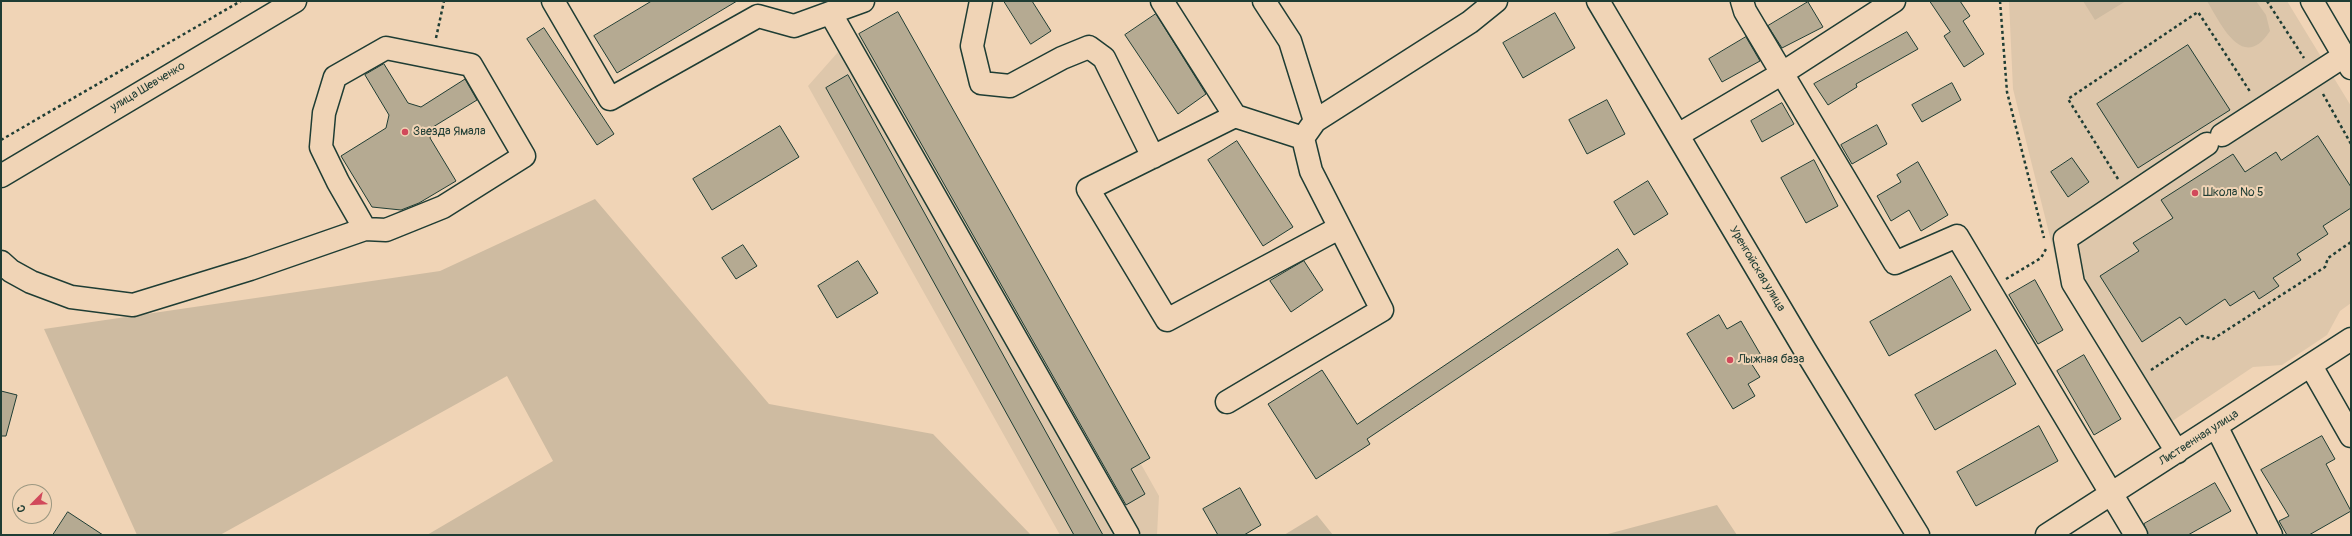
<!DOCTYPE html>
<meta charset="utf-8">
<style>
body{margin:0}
#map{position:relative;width:2352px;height:536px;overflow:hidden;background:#f0d4b6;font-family:Pangolin,sans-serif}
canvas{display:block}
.frame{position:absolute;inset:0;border:2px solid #1f3d34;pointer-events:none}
.north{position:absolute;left:12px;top:484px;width:40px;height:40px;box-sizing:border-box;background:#f0d4b6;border:1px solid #9c9882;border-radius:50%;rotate:246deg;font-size:11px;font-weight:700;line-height:16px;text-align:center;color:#1f3d34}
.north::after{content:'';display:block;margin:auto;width:14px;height:18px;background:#d1495b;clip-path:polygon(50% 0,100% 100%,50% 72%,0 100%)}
</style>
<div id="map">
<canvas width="2352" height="536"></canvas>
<div class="frame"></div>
<div class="north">С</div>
</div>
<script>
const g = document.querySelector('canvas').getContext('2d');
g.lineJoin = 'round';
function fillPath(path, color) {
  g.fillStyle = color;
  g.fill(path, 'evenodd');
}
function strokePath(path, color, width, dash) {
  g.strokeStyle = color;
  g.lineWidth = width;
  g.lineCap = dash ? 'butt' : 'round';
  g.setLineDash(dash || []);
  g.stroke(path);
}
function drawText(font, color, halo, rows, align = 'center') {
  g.font = font + ' Pangolin,sans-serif';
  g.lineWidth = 4;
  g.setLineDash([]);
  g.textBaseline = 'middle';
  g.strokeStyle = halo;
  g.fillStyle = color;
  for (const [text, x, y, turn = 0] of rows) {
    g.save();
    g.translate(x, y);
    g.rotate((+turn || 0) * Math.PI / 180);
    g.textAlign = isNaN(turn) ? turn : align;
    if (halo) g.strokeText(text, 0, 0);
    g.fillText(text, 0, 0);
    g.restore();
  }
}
fillPath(new Path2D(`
 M2009 1H2287L2351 106V303L2340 311 2327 335 2282 365 2253 367 2153 434 2061 281 2013 89Z
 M890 20 1159 496 1157 535H1060L808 86 846 43Z`), '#dec7ab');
fillPath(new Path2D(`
 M2083 1H2126L2095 20Z
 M2207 1H2256L2266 15 2270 31C2243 73 2221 24 2207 1Z
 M595 199 769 404 933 434 1031 535H427L553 461 507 376 220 535H137L44 329 440 271Z
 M1717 505 1737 535H1604Z
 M1317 515 1333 535H1284Z`), '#cebba1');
const building = new Path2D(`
 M652 1H737L617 73 594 36Z
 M1004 1H1032L1051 31 1031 44Z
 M1930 1H1960L1970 16 1963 21 1984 54 1964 67 1944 36 1950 32Z
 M1808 2 1823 27 1782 48 1768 26Z
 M898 12 1150 458 1131 469 1145 494 1126 505 859 34Z
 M1555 13 1575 48 1523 78 1503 43Z
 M1156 14 1206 94 1178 114 1125 35Z
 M544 28 614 134 597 145 527 39Z
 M1907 32 1918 49 1856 84 1857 87 1828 105 1814 84Z
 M1746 37 1760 61 1722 82 1709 59Z
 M2188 45 2230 110 2138 168 2097 104Z
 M384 64 408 103 421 107 465 79 477 100 433 127 430 138 456 181 419 203 401 210 372 207 341 156 386 128 389 115 365 75Z
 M848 75 1103 535H1074L826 88Z
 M1952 83 1961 100 1922 122 1912 105Z
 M1607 100 1625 134 1587 154 1569 120Z
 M1782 103 1794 124 1762 142 1751 121Z
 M1877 125 1887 144 1852 164 1841 145Z
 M780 126 799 157 712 210 693 179Z
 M2318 136 2351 187V208L2323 226 2328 234 2297 254 2301 260 2273 278 2279 286 2259 299 2254 291 2230 306 2225 299 2186 325 2180 317 2142 342 2100 276 2139 251 2133 243 2173 218 2161 200 2233 154 2245 172 2276 152 2281 160Z
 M1237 141 1293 227 1263 246 1208 160Z
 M2072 158 2089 182 2068 197 2051 172Z
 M1814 160 1838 206 1806 223 1781 178Z
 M1918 162 1948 215 1921 231 1909 210 1891 221 1877 196 1901 182 1897 175Z
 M1648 181 1668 214 1634 235 1614 202Z
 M743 245 757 266 736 279 722 258Z
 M1618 249 1628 264 1367 439 1370 444 1316 479 1268 404 1322 370 1357 424Z
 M858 261 878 293 837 318 818 286Z
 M1304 261 1323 290 1291 312 1270 281Z
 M1951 276 1971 310 1889 356 1870 322Z
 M2035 280 2063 330 2038 344 2009 295Z
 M1719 315 1727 329 1741 321 1762 357 1751 363 1760 377 1748 384 1755 396 1733 409 1687 334Z
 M1996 350 2016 384 1935 430 1915 395Z
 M2084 355 2121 419 2094 435 2057 371Z
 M1 391 17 395 6 436H1Z
 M2039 426 2058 461 1976 506 1957 472Z
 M2322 436 2335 459 2326 464 2351 511 2309 535H2287L2279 521 2289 516 2261 470Z
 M2215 483 2231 511 2188 535H2148L2144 524Z
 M1240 488 1261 525 1244 535H1218L1203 509Z
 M68 512 103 535H53Z`);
fillPath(building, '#b5aa92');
strokePath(building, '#1f3d34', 1);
const minor = new Path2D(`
 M553 1 610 99 758 16 794 26 863 1
 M981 1 972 46 981 83 1010 86 1062 58 1089 47 1104 58 1153 157
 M1162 1 1235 116 1303 138
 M1264 1 1290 41 1315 121
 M1598 1 1805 350 1918 535
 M1742 1 1745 11 1895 263 1957 236 2136 535
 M2312 1 2351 68
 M831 14 1128 535
 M1235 116 1088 189 1167 320 1339 228
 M1678 135 1781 74 1894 1
 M2222 135 2344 56
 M1 176 295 1
 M1 262 11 271 31 282 71 297 133 305 250 269 365 229 386 230 443 207 524 156 471 65 386 48 335 77 324 113 321 147 338 182 365 229
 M2311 366 2351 436
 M1227 402 1382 310 1311 171 1303 138 1315 121 1470 22 1496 1
 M2217 428 2271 535
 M2177 452 2073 283 2065 239 2207 144
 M2047 535 2351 339`);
strokePath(minor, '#1f3d34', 25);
strokePath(new Path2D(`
 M2000 1 2007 92 2044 238
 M2267 1 2304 58
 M436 38 444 1
 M2323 94 2351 144
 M1 140 241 1
 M2118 179 2068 99 2198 12 2251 93
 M2006 279 2041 258 2046 249
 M2151 370 2202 336 2213 339 2325 267 2328 258 2351 242`), '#1f3d34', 2.5, [3, 3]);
strokePath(minor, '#f0d4b6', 22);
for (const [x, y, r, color] of [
 [405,132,4,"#d1495b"],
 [2195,193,4,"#d1495b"],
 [1730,360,4,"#d1495b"]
]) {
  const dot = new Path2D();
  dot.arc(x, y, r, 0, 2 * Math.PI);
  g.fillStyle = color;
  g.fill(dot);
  strokePath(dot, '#f0d4b6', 1.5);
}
drawText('12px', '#1f3d34', '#f0d4b6', [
 ["улица Шевченко",148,87,-31],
 ["Уренгойская улица",1757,269,59],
 ["Лиственная улица",2199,438,-33]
]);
drawText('12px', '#1f3d34', '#f0d4b6', [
 ["Звезда Ямала",413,132],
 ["Школа № 5",2203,193],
 ["Лыжная база",1738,360]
], 'left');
</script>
